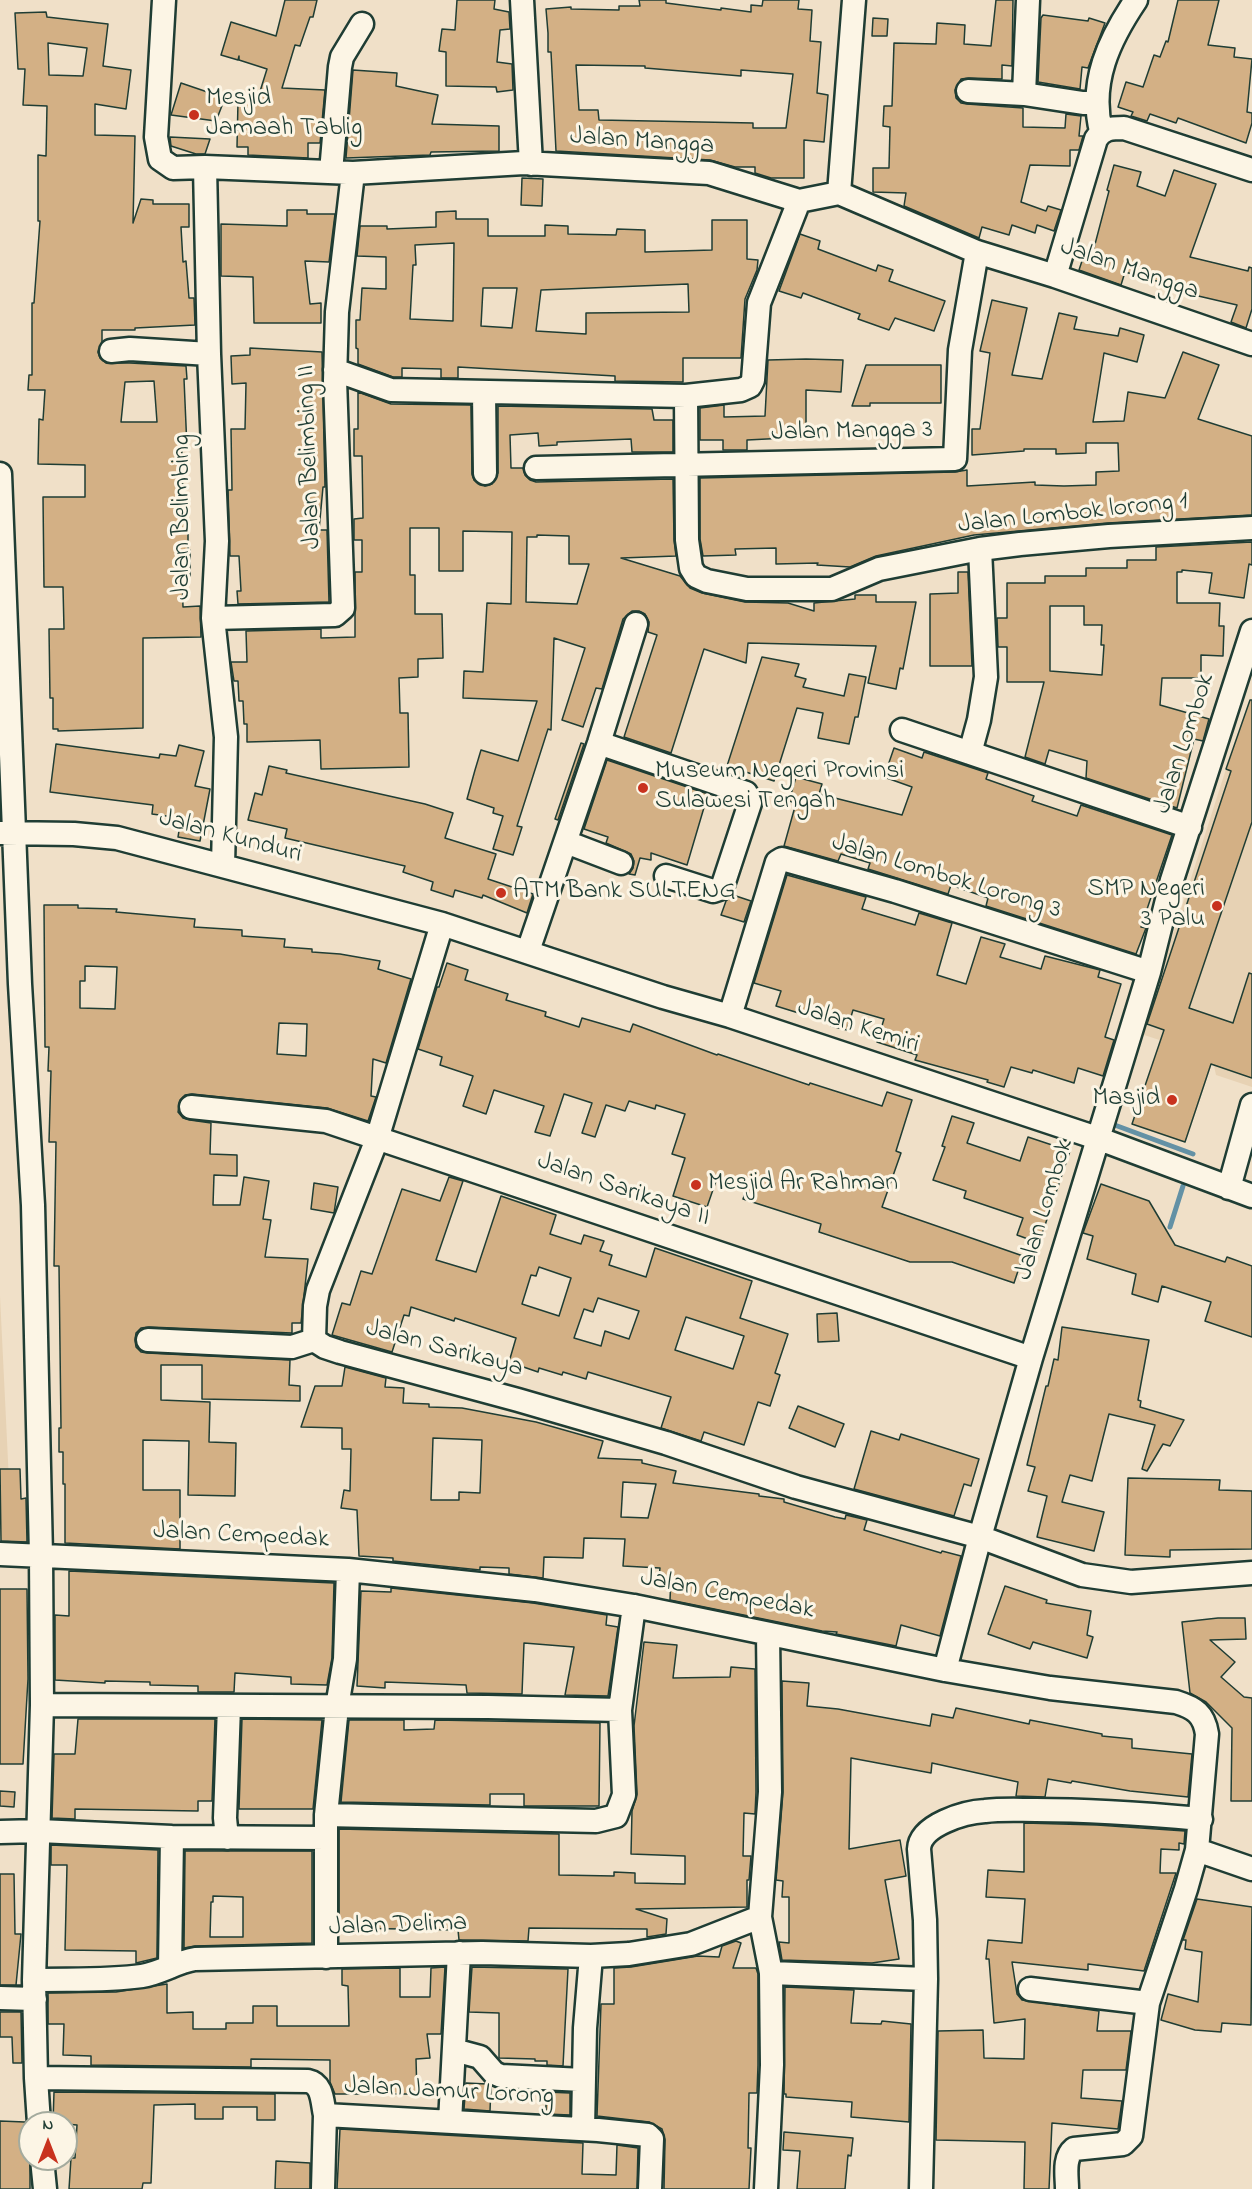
<!DOCTYPE html>
<style>
body{margin:0}
#map{position:relative;width:1252px;height:2189px;overflow:hidden;background:#f0e0c8;font-family:"Indie Flower",sans-serif}
canvas{display:block}
.north{position:absolute;left:18px;top:2111px;width:60px;height:60px;box-sizing:border-box;background:#fcf5e5;border:2px solid #a4ab9e;border-radius:50%;rotate:0deg;font-size:16px;font-weight:700;line-height:24px;text-align:center;color:#1f3d34}
.north::after{content:'';display:block;margin:auto;width:21px;height:27px;background:#c8321e;clip-path:polygon(50% 0,100% 100%,50% 72%,0 100%)}
</style>
<div id="map">
<canvas width="1252" height="2189"></canvas>
<div class="north">N</div>
</div>
<script>
const g = document.querySelector('canvas').getContext('2d');
g.lineJoin = 'round';
function fillPath(path, color) {
  g.fillStyle = color;
  g.fill(path, 'evenodd');
}
function strokePath(path, color, width, dash) {
  g.strokeStyle = color;
  g.lineWidth = width;
  g.lineCap = dash ? 'butt' : 'round';
  g.setLineDash(dash || []);
  g.stroke(path);
}
function drawText(font, color, halo, rows, align = 'center') {
  g.font = font + ' "Indie Flower",sans-serif';
  g.lineWidth = 6;
  g.setLineDash([]);
  g.textBaseline = 'middle';
  g.strokeStyle = halo;
  g.fillStyle = color;
  for (const [text, x, y, turn = 0] of rows) {
    g.save();
    g.translate(x, y);
    g.rotate((+turn || 0) * Math.PI / 180);
    g.textAlign = isNaN(turn) ? turn : align;
    if (halo) g.strokeText(text, 0, 0);
    g.fillText(text, 0, 0);
    g.restore();
  }
}
fillPath(new Path2D(`
 M1226 769 1252 777V1087L1216 1075 1212 1057 1141 1034Z
 M0 1296 10 1502 0 1510Z`), '#e7d2b4');
strokePath(new Path2D(`
 M1114 1119 1112 1124 1193 1154
 M1170 1227 1183 1186`), '#6391a5', 5);
const building = new Path2D(`
 M285 0H317L313 17H310L300 46 295 45 282 88 325 90 320 143H308V158L248 155V147H237L238 101H257L267 69 239 60V56L238 60 221 55 231 22 276 36Z
 M457 0H495L494 9 509 12 510 29 500 30 497 62 512 64 513 90 497 92 496 87 446 86V52L439 51 442 29 455 30Z
 M639 0H666V3L721 10V8L751 12V5L762 6 763 0H799L798 9 812 10 810 41 821 42 817 93 828 95 824 142 804 140V178H771L755 173V167H735L710 160 556 151 551 52H548V33L546 9 571 7V9L619 10V6H640ZM576 65 645 66V68L741 76V70L793 74 786 128H753V123L599 120 598 110H579Z
 M996 0H1013L1012 66 1002 65V79L969 78 961 79 955 90 956 98 961 103 967 104 1023 108V127L1065 128 1066 114 1081 116 1079 136H1083L1079 150H1070V166L1030 165 1021 202 1046 211 1048 206 1061 210 1054 231 1037 225 1035 233 1012 225 1009 235 982 227 979 238 904 206 906 193 873 192V168H889L890 127 883 126 884 106H892L894 43 936 44 937 23 965 25 964 44 991 46Z
 M1178 0H1219L1208 45 1235 48 1234 57 1252 59 1247 112 1252 113V123L1246 143 1178 118 1176 123 1150 114 1147 121 1131 116 1133 112 1118 107 1126 82 1143 87 1154 55 1160 57 1166 41 1168 42Z
 M46 12 47 17 108 24 103 66 131 70 126 109 95 104V135L135 136 133 223 141 199 153 200V204H189V227H181L183 262 186 261 189 298H194L195 325 135 328V330H102V342L98 352 100 358 106 363H130L186 366 187 379H184L187 448 182 447 181 484H183V520H188V550H190V576L182 575 183 607 200 606 201 637 143 638V728L58 731V729H53V698H50L49 629H64L63 587H44L43 497H85V465L38 464 39 419 43 420 45 390H28L29 375H32V303H34L40 221H38V155L46 156 47 106 23 105 25 69H18L15 13ZM48 43 87 48 83 76 49 75ZM154 381 157 422H121L125 382Z
 M1043 15 1088 21 1089 18 1105 23 1088 68 1082 67 1080 89 1038 82 1041 18Z
 M873 18 888 19 887 36H872Z
 M353 70 397 73 396 86 438 95 432 124 499 126V151L431 152 430 155 346 158Z
 M181 83 225 98 216 121 171 115Z
 M170 137 210 139 205 154H196L171 146Z
 M1114 165 1141 172 1137 186 1165 196 1174 170 1216 184 1190 257 1248 271 1249 267 1252 268V309L1246 328 1231 322 1237 305 1194 295 1195 292 1125 272 1121 285 1079 270 1083 258 1089 259 1092 247 1094 248 1109 191 1107 190Z
 M522 178 543 179 542 206 521 205Z
 M287 210H307V214H335L329 262 305 261 310 304 321 303V323H254L253 277 221 276V224L287 226Z
 M456 211V219H488V236H545V225L568 226V234L616 235 617 229 645 230V252L712 250V220H747V259L758 260 757 270 745 299 741 358H683V382L615 381V376L458 367V378H441V369L402 368V377H393L358 364V349L356 348V320H360L362 288 386 289V257L357 256 360 226H387V229L436 227V212ZM454 243 453 321 410 319 413 265H416L415 245ZM688 284 689 312 586 313V334L536 331 541 290ZM483 288H517L512 328 481 326Z
 M800 234 820 241 818 249 876 271 878 265 893 270 889 281 945 301 934 331 895 318 889 330 858 319 860 314 803 293 801 298 779 291Z
 M992 300 1027 308 1012 375 1042 379 1059 313 1077 317 1074 329 1118 336 1120 328 1144 335 1137 362 1104 353 1093 422 1124 421 1128 392 1165 398 1183 352 1219 365 1198 419 1252 436V515L1108 523 974 535 876 556 850 567 817 565 818 563 776 564V548L735 549 736 555 703 556 700 539V478L955 472 967 470V486L1035 482V485L1064 486 1096 485V472L1119 471 1118 443H1086V453L1056 454V449H1024V451L972 455V429H980L990 353 980 351Z
 M250 348 322 352 325 487H323L319 530H327L329 602 238 604 237 591H241L239 556H230L228 490H232L231 429H245L246 383 232 384 231 356 250 355Z
 M806 359 843 360 841 392 806 390V437L747 440V450H723V440H700V408L724 405V417L765 416 768 360Z
 M866 365H941V403H870V406H852Z
 M358 392 391 404 471 405 472 474 474 480 485 486 492 484 498 473V406L652 409 654 420H673V452H632L631 439 557 442V445L539 446 538 433 510 435 511 468H523L525 475 530 480 536 482 673 479 674 540 676 556 621 558 680 576 690 588 702 593 745 602 788 603 814 611V603L855 599V595H876V602H916L903 669 900 668 896 689 868 683 876 646 748 643 746 663 704 649 671 753 624 737 657 635 648 632 649 622 645 614 639 611H632L623 619 602 689 596 688 583 727 562 720 585 648 554 638 551 730 548 729 517 826 522 827 513 855 493 849 503 816 493 813 494 808 467 799 475 770 481 750 518 761 537 701 463 698 464 671 483 672 487 603 511 604 512 532 463 531V571H439V528H410V575H415V614H442L443 658 418 659V677L399 678 400 713H408L409 767 321 769 320 740 247 742V724H244L243 701H239L238 681H234L231 662H247L246 631 321 629V638L355 637V572H362V540H354V519L363 518 362 456H354V429H358ZM537 535 569 536V564H589L577 604 526 602 527 537H537Z
 M1252 542V565L1249 564 1244 598 1209 593 1212 573 1182 570V572H1177V603H1220L1219 626H1224L1223 656 1201 655V678H1162L1160 705 1209 719 1203 741 1194 739 1177 808 1086 778 1087 761 1049 750 1045 764 1025 757 1044 682H1007V647H998L997 618H1007V583H1045V576H1086V568H1127V560H1156V547ZM1050 606H1084V625H1102L1101 645H1104L1102 675 1050 671Z
 M958 572H968L972 666H930V594L958 593Z
 M762 657 799 664 795 676 806 679 803 687 844 696 849 674 866 677 858 717H855L849 744 818 738 823 713 797 708 774 781 727 766Z
 M1250 700H1252V822L1189 1008 1233 1023 1249 973 1252 974V1078L1211 1064 1185 1142 1132 1124 1164 1030 1147 1024 1231 771 1226 769Z
 M581 743 584 744 558 820 555 819Z
 M56 744 159 758 160 754 176 756 179 745 204 751 195 786 210 789 200 841 178 837 181 818 152 814 153 805 50 792Z
 M894 748 922 758 924 752 988 773 986 779 1034 796 1032 801 1077 816 1081 805 1172 835 1141 927 1146 928 1136 954 986 906 988 898 951 885 948 894 868 869 870 863 841 854 838 861 784 846 796 803 789 801 796 777 822 784 819 794 902 815 912 787 884 777Z
 M607 760 708 794 687 865 651 853V860L640 858 635 875 629 874 633 868 634 861 631 854 606 843 608 837 584 829Z
 M269 766 287 770 286 773 425 804 453 813 445 838 496 854 488 879 533 894 527 913 483 895 482 898 455 890 453 897 431 890 433 882 403 872 405 866 285 838 287 829 248 820 255 793 262 795Z
 M787 875 866 897 862 909 915 925 919 913 952 923 937 975 966 984 981 937 1005 944 1000 957 1041 969 1045 956 1100 970 1098 977 1121 984 1105 1037 1114 1040 1103 1076 1078 1068 1074 1083 1033 1070 1032 1073 1011 1067 1004 1087 987 1082 988 1080 915 1060 917 1055 877 1042 884 1019 853 1010 847 1030 831 1026V1023L776 1006 781 991 754 983Z
 M733 895 751 901 744 922 721 915 726 901Z
 M44 905H78V908L117 909 116 912 195 919 194 927 242 930V936L285 939 284 947 312 949V952L340 954 380 961 378 969 411 979 386 1063 373 1059 371 1096 376 1097 368 1121 327 1108 192 1094 185 1095 180 1100 178 1112 183 1118 190 1120 211 1123 210 1154 237 1155V1176L214 1175 213 1205H240L244 1177 269 1181 263 1219 271 1220 265 1257 308 1259 301 1323H292V1333L149 1327 141 1328 136 1333 135 1340 136 1347 141 1352 147 1353 290 1360 289 1385 300 1386V1401L202 1399V1365H161V1400L210 1402 209 1442 236 1443 235 1496 188 1495 189 1441 143 1440V1490H180V1549L65 1543V1484H63V1452H59V1428H61L59 1266H54L56 1142H49L51 1071H48L49 1047H45ZM85 966 117 967 115 1009 80 1008V981H85ZM279 1023 307 1024 306 1056 277 1054Z
 M447 963 468 970 465 980 508 994 506 1000 546 1012 545 1016 579 1027 582 1018 630 1032 633 1024 717 1055 718 1054 809 1085 810 1083 882 1106 887 1092 912 1100 896 1151 901 1153 882 1207 1023 1256 1014 1283 952 1262H910L819 1232 821 1224 743 1199 747 1188 717 1178 707 1207 673 1196 685 1158 672 1154 685 1114 656 1105 655 1109 629 1101 625 1111 606 1105 595 1137 582 1133 592 1103 564 1094 550 1136 535 1132 544 1106 494 1090 486 1114 463 1106 473 1076 440 1065 442 1057 418 1049 437 987H439Z
 M952 1116 974 1123 967 1143 1020 1161 1028 1137 1070 1151 1039 1243 1017 1235 1023 1218 964 1198 966 1191 933 1180 945 1147 942 1146Z
 M449 1177 463 1181 436 1260 476 1272 501 1196 556 1215 550 1234 581 1244 584 1235 604 1241 600 1251 612 1255 609 1265 646 1277 655 1248 752 1281 740 1318 788 1334 775 1373 780 1375 770 1406 758 1402 744 1445 704 1432 701 1441 661 1428 671 1397 588 1372 586 1379 563 1372 562 1375 539 1368 538 1372 509 1362 516 1338 455 1318 454 1321 411 1307 409 1316 404 1315 392 1352 332 1335 342 1303 350 1305 361 1271 372 1274 402 1189 440 1201ZM539 1267 571 1278 559 1316 522 1304 531 1275 536 1276ZM598 1298 639 1311 629 1339 605 1331 601 1346 574 1338 584 1309 593 1312ZM686 1317 744 1336 733 1369 675 1350Z
 M314 1183 338 1187 334 1213 311 1209Z
 M1101 1184 1149 1201 1175 1245 1225 1262 1227 1257 1252 1266V1337L1205 1321 1211 1302 1162 1286 1158 1302 1132 1294 1136 1274 1087 1259 1093 1236 1083 1233Z
 M837 1313 839 1341 818 1342 817 1314Z
 M1062 1327 1149 1340 1138 1400 1141 1401 1140 1407 1184 1420 1170 1446 1163 1444 1147 1471 1142 1469 1155 1425 1109 1414 1092 1481 1070 1475 1062 1502 1104 1512 1094 1551 1037 1537 1047 1496 1028 1491 1035 1467 1027 1465 1046 1386H1048L1054 1359 1058 1360Z
 M345 1367 386 1378 385 1387 404 1388 403 1403 429 1404V1407L462 1408 536 1422 603 1441 598 1458 642 1460V1463L676 1471 673 1483 759 1494V1496L784 1499V1502L835 1517 845 1519 846 1515 867 1520 864 1530 941 1553 942 1551 961 1556 940 1636 901 1625 896 1646 836 1634 837 1632 822 1631 670 1600 671 1578 659 1577 660 1568 623 1566 625 1539 584 1538 583 1558 544 1557 543 1578 509 1574V1568L480 1567V1570L393 1561V1558L359 1556 357 1510 341 1508 344 1490 350 1491 351 1449H342V1428L301 1427 315 1386H342ZM433 1438 482 1440 480 1493 459 1492V1500H431ZM623 1482 656 1484 648 1518 621 1517Z
 M798 1406 844 1424 835 1447 789 1428Z
 M871 1431 899 1440 901 1434 979 1459 971 1486 964 1484 954 1516 854 1489Z
 M0 1469H20L21 1499 26 1498 27 1542 1 1541Z
 M1128 1478 1220 1480 1219 1490 1252 1491V1549L1170 1550V1557L1125 1555Z
 M69 1571 334 1583 332 1658 327 1685 291 1684V1677L235 1673 234 1692H198V1686L150 1685V1682L105 1681V1683L55 1680V1615L69 1616Z
 M1005 1586 1047 1600 1046 1603 1091 1611 1087 1635 1093 1637 1087 1658 1033 1642 1030 1649 988 1634Z
 M391 1588 533 1603 607 1615 606 1625 618 1627 608 1696 565 1695 574 1647 524 1643 522 1694 467 1693 466 1685 385 1682V1688L357 1686 361 1591 391 1592Z
 M0 1589H27L28 1679 23 1764H0Z
 M1218 1618H1245L1246 1639 1210 1640 1235 1662 1221 1677 1244 1697 1252 1698V1801H1231L1232 1728 1206 1702 1190 1693 1182 1622Z
 M644 1642 677 1645 673 1678 730 1677 731 1667 755 1669 756 1792 755 1814 744 1813 743 1856H751L749 1880H747V1907L636 1909 667 1919 666 1934 647 1937V1929L529 1928 528 1941 461 1940H459L458 1930 346 1928V1923L339 1922V1829L559 1834V1875L614 1876V1872L635 1873V1883L685 1884V1856L631 1854 632 1811 637 1794 634 1726Z
 M782 1681 809 1683 807 1706 838 1709 930 1726 932 1714 953 1718 956 1708 1029 1724 1030 1720 1102 1734V1736L1132 1739V1748L1192 1754 1188 1797 1130 1791 1072 1781 1071 1783 1048 1779 1045 1797 1016 1796 1018 1782 932 1763 931 1773 851 1758 849 1849 900 1840 906 1876 885 1880 899 1959 872 1963 782 1960 779 1942 789 1943V1897H782L783 1881 776 1880 783 1792Z
 M78 1719H215L212 1801H198V1811L75 1809V1819L52 1818 54 1754H75Z
 M242 1719 322 1720 313 1809H239Z
 M349 1720H404V1730L434 1729 435 1720 600 1723 599 1806H524V1794H490V1805L341 1802Z
 M0 1791 15 1792 14 1807 0 1806Z
 M1024 1823 1097 1825 1185 1831 1184 1844 1179 1843V1850L1161 1849 1160 1873H1176L1144 1971 1088 1964V1970L1012 1962 1017 1994 1022 2000 1099 2011 1097 2031H1131L1126 2070H1083L1081 2098 1122 2101 1118 2129 1052 2123 1049 2189H1024L1025 2142 936 2140 938 2031 983 2030 984 2058 1024 2059 1025 2019 994 2023 989 1959H986L988 1940 1022 1943 1025 1899 986 1897 988 1870 1024 1872Z
 M51 1845 158 1850 157 1958 136 1963V1951L65 1950 67 1865H51Z
 M185 1851H312V1943L195 1946 184 1948ZM213 1896 243 1897V1937H210L211 1902H213Z
 M0 1874H14L15 1934H21L16 1985H21H0Z
 M1197 1899 1252 1907 1251 2025 1222 2023 1221 2032 1195 2030 1161 2020 1168 1994 1198 2002 1202 1952 1185 1949 1186 1940H1183Z
 M736 1941 741 1943 733 1968H756L758 1974V2065L757 2093H749L748 2148H751L749 2189H664L665 2140 662 2129 649 2122 597 2116 601 2004H614V1968L631 1967 698 1956 719 1957 722 1946Z
 M445 1967 441 2034H427L430 2058 416 2059 417 2094H335L330 2082V2060L251 2059V2067L91 2065V2056L63 2055 64 2024H48V1993L116 1992 167 1984V2013L193 2012V2029H226V2023H253V2006H277V2026H349L348 1986 342 1985V1969L400 1968V1997H430L431 1968Z
 M472 1967 568 1969 563 2066 547 2065V2061H535V2059L499 2058V2013L469 2012Z
 M785 1987 854 1990 851 2023 881 2024 882 2021 911 2024 909 2122 851 2117 852 2102 786 2097V2094H784Z
 M0 2012H21L22 2063H13L12 2037H0Z
 M466 2083 487 2084 491 2086 490 2111 464 2109Z
 M54 2092 275 2094V2120H257V2107H223V2119H195V2104L154 2105 151 2183H143L142 2189H69L71 2158H75L77 2125 53 2123Z
 M546 2092 570 2093V2115L546 2114Z
 M0 2121 25 2122 30 2132V2189H0Z
 M340 2129 583 2143 582 2174 616 2175 617 2145 638 2148 637 2189H337Z
 M784 2132 853 2138 851 2156 848 2155 845 2189H797L800 2151 783 2150Z
 M276 2161 310 2163V2189H275Z`);
fillPath(building, '#d3b085');
strokePath(building, '#1f3d34', 1.5);
const minor = new Path2D(`
 M164 0 156 137 160 159 173 168 205 167 353 173 524 163 709 173 799 201 839 193 977 252 1055 276 1252 344
 M522 0 531 164
 M968 91 1024 94 1083 103H1096
 M1024 94 1028 0
 M1101 131C1089 82 1109 40 1136 0
 M205 167 209 354 217 541 213 618 226 737 223 866
 M331 172 340 67 342 57 362 24
 M839 193 854 0
 M1055 276 1096 139C1103 128 1111 128 1124 128L1252 170
 M111 351 130 349 209 354
 M335 370 391 390 686 396 687 540 691 568 696 576 707 581 747 589H832L879 569 980 549 1020 544 1109 536 1252 528
 M484 393 485 473
 M686 396 741 390 750 386 753 380 759 303 799 201
 M536 468 955 459 960 350 977 252
 M0 474 20 984 33 1205 41 1555 42 1705 34 1980 36 2078 39 2123
 M213 618 335 615 343 608 335 380 337 312 353 173
 M902 730 1190 827
 M599 743 746 793 750 803 722 888 713 891 666 876
 M970 753 979 720 986 677 980 549
 M0 833 74 834 117 838 442 924 663 997 730 1016 1097 1138 1252 1196
 M566 842 621 863
 M442 924 377 1139 318 1290 315 1306 314 1340 325 1347 340 1352 518 1400 666 1443 796 1487 980 1537 1082 1575 1131 1582 1252 1573
 M528 951 599 743 636 624
 M730 1016 777 862 782 859 895 891 1149 972
 M191 1107 326 1121 1031 1358
 M1229 1188 1252 1105
 M148 1340 292 1347 314 1340
 M0 1554 348 1570 535 1590 634 1606 945 1670 1050 1688 1176 1702C1195 1708 1204 1714 1207 1734L1197 1850 1252 1869
 M945 1670 980 1537 1031 1358 1149 972 1172 880 1252 631
 M42 1705 488 1707 620 1710 634 1606
 M326 1815 596 1821 616 1816 624 1795 620 1710
 M0 1832 39 1831 172 1837 326 1838
 M227 1838 225 1818 229 1706
 M326 1957V1815L337 1707 345 1659 348 1570
 M170 1967 172 1837
 M771 1973 926 1979 921 2189
 M926 1979 925 1920 919 1849C920 1825 965 1812 985 1811 1002 1809 1019 1810 1036 1810 1091 1810 1146 1814 1201 1819
 M34 1980C70 1979 107 1981 142 1976 161 1973 176 1962 195 1959L482 1953 591 1956 629 1954 691 1944 760 1917
 M1030 1989 1148 2003
 M0 1998 35 1999
 M454 2050 480 2057 494 2073 501 2076 583 2080
 M36 2078 308 2081C323 2084 322 2102 325 2115L598 2130 648 2135 652 2139 650 2189
 M450 2122 459 1953
 M583 2129 585 2028 591 1956
 M42 2159 45 2189
 M323 2189 325 2115
 M766 2189 772 2065 771 1973 760 1917 770 1792 768 1634
 M1067 2189C1067 2176 1063 2158 1074 2149L1123 2144 1131 2136 1148 2003 1186 1889 1197 1850`);
strokePath(minor, '#1f3d34', 27);
strokePath(minor, '#fcf5e5', 22);
for (const [x, y, r, color] of [
 [194,115,6,"#c8321e"],
 [643,788,6,"#c8321e"],
 [501,893,6,"#c8321e"],
 [1217,906,6,"#c8321e"],
 [1172,1100,6,"#c8321e"],
 [696,1185,6,"#c8321e"]
]) {
  const dot = new Path2D();
  dot.arc(x, y, r, 0, 2 * Math.PI);
  g.fillStyle = color;
  g.fill(dot);
  strokePath(dot, '#fcf5e5', 2);
}
drawText('26px', '#1f3d34', '#fcf5e5', [
 ["Mesjid",206,100],
 ["Jamaah Tablig",206,130],
 ["Museum Negeri Provinsi",655,773],
 ["Sulawesi Tengah",655,803],
 ["SMP Negeri",1205,891,"right"],
 ["3 Palu",1205,921,"right"],
 ["ATM Bank SULTENG",513,893],
 ["Masjid",1160,1100,"right"],
 ["Mesjid Ar Rahman",708,1185]
], 'left');
drawText('26px', '#1f3d34', '#fcf5e5', [
 ["Jalan Mangga",642,143,4],
 ["Jalan Mangga",1129,271,19],
 ["Jalan Mangga 3",852,433,-1],
 ["Jalan Belimbing II",311,457,-92],
 ["Jalan Lombok lorong 1",1073,515,-6],
 ["Jalan Belimbing",184,517,-90],
 ["Jalan Lombok",1186,744,-72],
 ["Jalan Kunduri",230,838,15],
 ["Jalan Lombok Lorong 3",946,878,17],
 ["Jalan Kemiri",858,1028,18],
 ["Jalan Sarikaya II",623,1191,19],
 ["Jalan Lombok",1046,1210,-73],
 ["Jalan Sarikaya",444,1350,15],
 ["Jalan Cempedak",241,1537,3],
 ["Jalan Cempedak",727,1596,11],
 ["Jalan Delima",398,1927,-2],
 ["Jalan Jamur Lorong",449,2093,3]
]);
</script>
